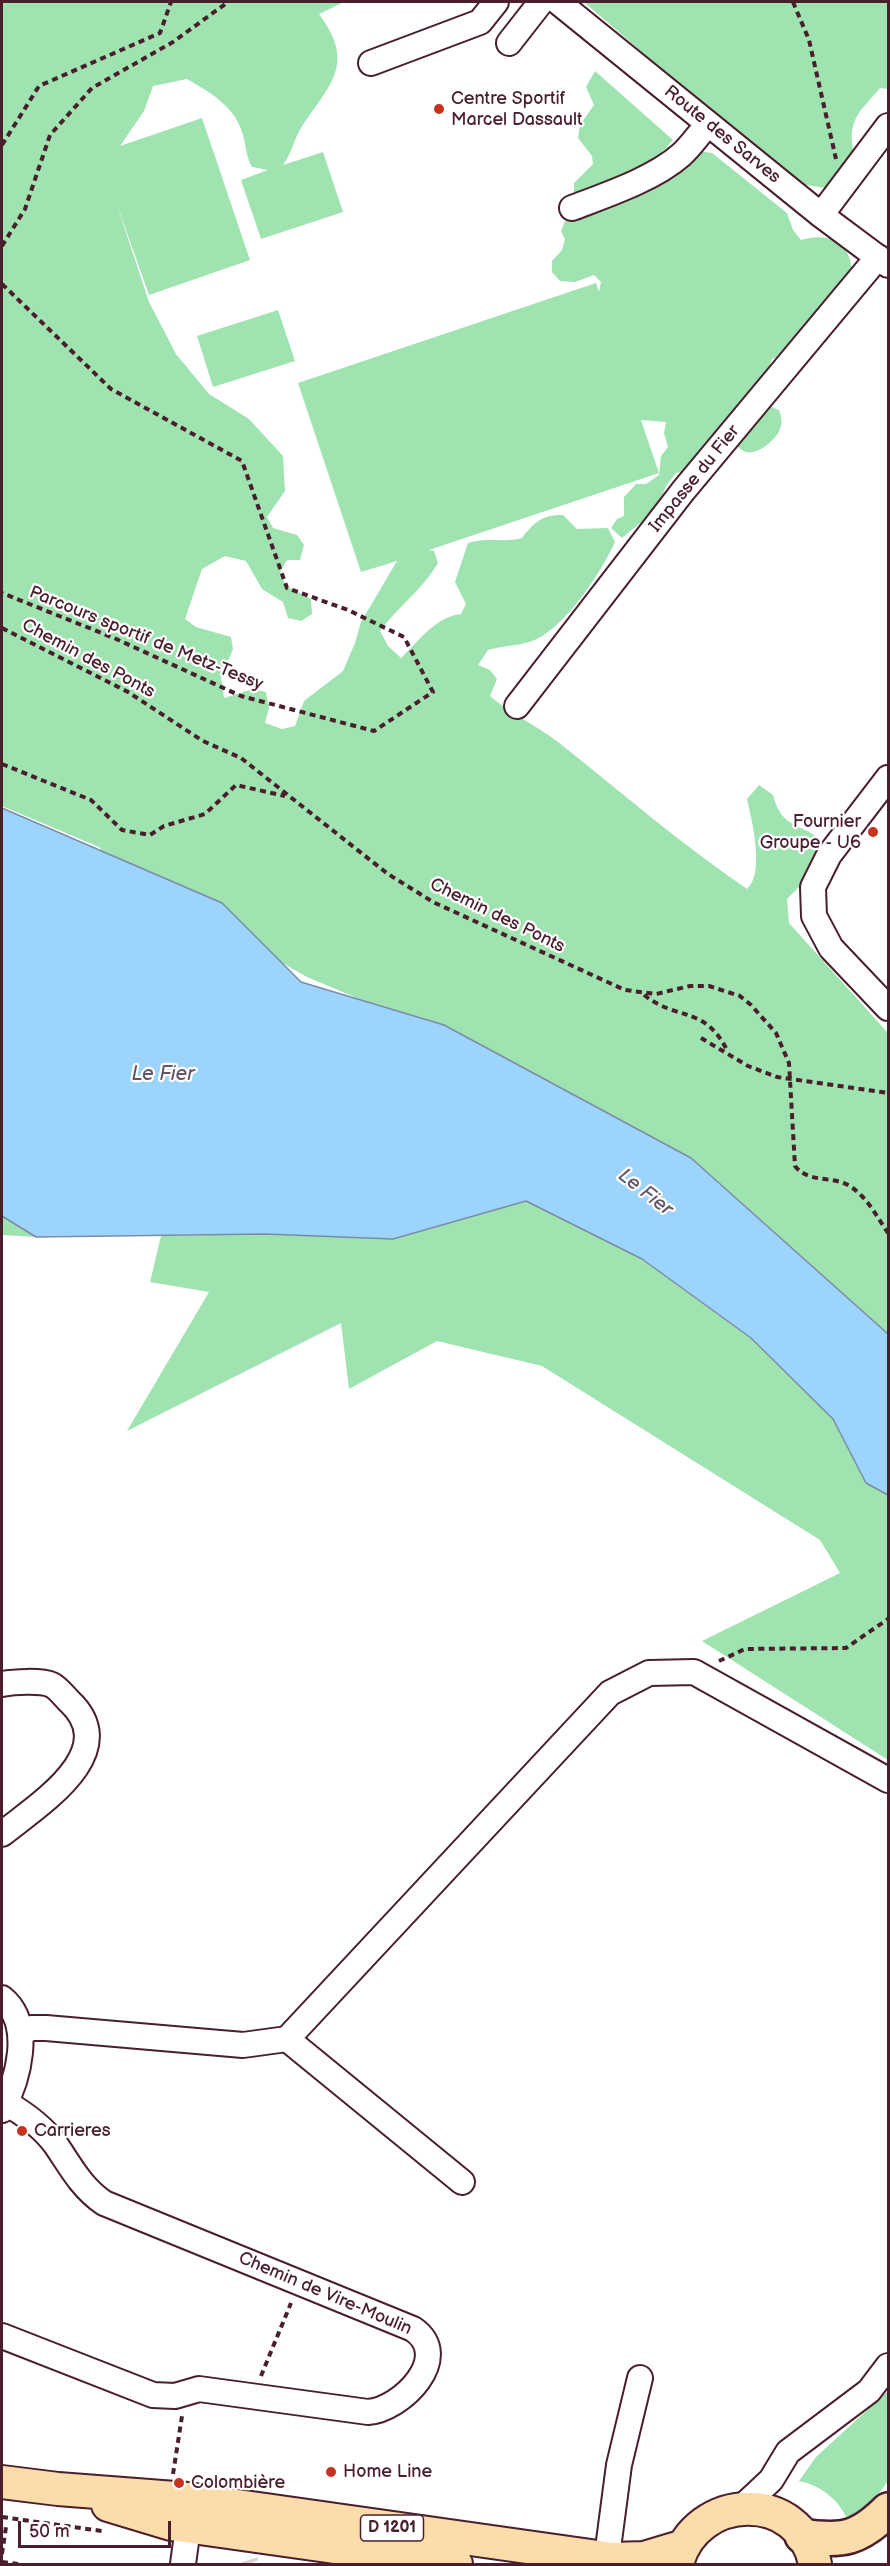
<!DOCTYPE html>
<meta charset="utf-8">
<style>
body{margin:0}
#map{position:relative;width:890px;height:2566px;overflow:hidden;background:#fff;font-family:"Balsamiq Sans",sans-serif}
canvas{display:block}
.frame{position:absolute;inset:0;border:3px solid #4a1f2b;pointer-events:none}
.scale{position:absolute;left:18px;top:2521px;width:153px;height:27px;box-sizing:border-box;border:3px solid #4a1f2b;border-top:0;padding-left:8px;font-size:18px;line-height:21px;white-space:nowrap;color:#4a1f2b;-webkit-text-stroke:4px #fff;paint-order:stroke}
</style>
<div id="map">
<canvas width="890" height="2566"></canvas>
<div class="frame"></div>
<div class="scale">50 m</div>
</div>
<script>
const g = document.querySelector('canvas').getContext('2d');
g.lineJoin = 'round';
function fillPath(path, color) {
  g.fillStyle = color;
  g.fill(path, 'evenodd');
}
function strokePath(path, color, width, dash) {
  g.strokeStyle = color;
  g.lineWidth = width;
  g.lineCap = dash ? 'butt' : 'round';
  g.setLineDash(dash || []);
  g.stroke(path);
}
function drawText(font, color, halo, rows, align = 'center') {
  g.font = font + ' "Balsamiq Sans",sans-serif';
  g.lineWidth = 4.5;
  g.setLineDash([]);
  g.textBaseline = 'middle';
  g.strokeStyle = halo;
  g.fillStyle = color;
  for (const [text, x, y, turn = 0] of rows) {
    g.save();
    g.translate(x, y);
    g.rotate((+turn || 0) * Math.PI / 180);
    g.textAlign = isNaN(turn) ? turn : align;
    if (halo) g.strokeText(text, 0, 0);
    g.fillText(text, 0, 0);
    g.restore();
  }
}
fillPath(new Path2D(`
 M2 2H344L319 14C357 65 329 85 301 128 293 141 292 153 283 165L323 152 343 212 261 239 241 180 268 170 252 167C246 156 246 146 243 135 235 106 211 93 187 79L153 86 144 111 120 146 202 118 250 260 149 295 116 202 149 302 176 354 209 394 249 419 283 456 285 491 267 517 273 528 297 535 304 545 300 560H287L280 572 286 586 311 599 312 614 301 621 288 618 283 602 262 589 246 561 225 556 202 569 185 619 196 627 231 637 233 649 221 678 224 698 253 689 266 692 269 708 265 723 282 729 295 726 304 701 343 671 355 643 361 622 397 561 361 572 298 383 596 283 599 292 601 282 594 275 575 282 560 281 552 272V261L562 250 565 239 561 231 565 221 581 211 574 193V183L593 164 592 156 578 138 580 125 594 105 586 87 595 71 673 140 656 159 700 151 712 153 787 213 793 230 801 240C830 232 851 242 852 273L784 354 772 359 758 393 761 403 779 410C781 416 783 422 780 429 776 440 758 455 746 452 742 451 737 446 734 443L691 470 676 473 666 486 657 509 622 538 611 528 617 519 624 516V497L636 484H646L659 475 661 456 668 447 664 433 666 422 641 420 659 473 429 550 434 551 438 563C421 591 400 605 380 631L388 646 401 658C419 641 435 617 461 614L466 604 455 582 468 543C487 537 504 543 522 538 533 523 543 514 563 515L577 529 608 528 615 542C601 573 562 633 529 642 516 646 501 646 488 650L478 665 490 670 497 679 490 696C511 714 536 725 558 742 621 792 681 844 747 889 765 873 752 821 747 799L759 785 773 795C783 835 809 820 826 848L805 881 787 899 789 923 888 1033V1343L376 1006 307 977 117 869 99 847 2 806Z
 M584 2H888V89L880 88C873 97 861 108 856 118 841 152 874 156 826 188L806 185 702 104Z
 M278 310 295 361 213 387 197 336Z
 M526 1201 642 1259 751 1338 833 1419 866 1483 888 1495V1760L702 1641 840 1573 820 1540 542 1366 437 1341 349 1389 341 1323 127 1431 209 1292 150 1282 161 1236 265 1234 393 1239Z
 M2 1216 36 1237 2 1235Z
 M888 2391V2481L869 2507 849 2523C840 2501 823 2486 799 2481L816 2457Z`), '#9ee3b0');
const water = new Path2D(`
 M2 808 222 903 301 982 444 1025 691 1158 888 1334V1495L866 1483 833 1419 751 1338 642 1259 526 1201 393 1239 265 1234 36 1237 2 1216Z`);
fillPath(water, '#9cd4fb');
strokePath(water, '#7b8ca8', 1.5);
strokePath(new Path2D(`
 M246 2561 247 2564`), '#dbd2d5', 24, [24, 12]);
const minor = new Path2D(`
 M558 2 821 215 888 265
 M509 43 541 2
 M371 63 480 22 496 2
 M572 208C606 195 654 179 681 155 691 146 699 134 708 124
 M821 215 888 126
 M517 706 683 491 878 257
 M888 778 829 855 813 887 814 916 831 948 888 1008
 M2 1684C13 1682 41 1680 52 1685 58 1688 64 1696 69 1701 124 1752 38 1805 2 1834
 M2 1998C34 2024 18 2080 2 2110
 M22 2033 31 2028H46L243 2045 287 2039 610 1693 649 1673 694 1672 888 1780
 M287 2039 462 2182
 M2 2336 153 2395 175 2396 199 2389 368 2412C401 2410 454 2357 413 2329L104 2203C81 2187 71 2167 56 2145 43 2127 25 2114 6 2103
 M740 2509 771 2480 788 2452 869 2391 888 2366
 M609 2541 619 2465 640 2378
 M183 2564 186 2542`);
const major = new Path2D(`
 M2 2482 58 2489 188 2499 612 2559 644 2558 684 2546
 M108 2505 171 2524 456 2564
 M677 2564C695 2492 801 2489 815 2564`);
const highway = new Path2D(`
 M802 2536C843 2542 859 2539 888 2510`);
strokePath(minor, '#4a1f2b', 28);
strokePath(major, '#4a1f2b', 36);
strokePath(highway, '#4a1f2b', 38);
strokePath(new Path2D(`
 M793 2 809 40 836 159
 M2 145 39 86 160 33 171 2
 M2 246 25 209 50 135 92 88 173 42 228 2
 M2 284 111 389 242 461 287 588 348 610 404 637 433 692 374 731 241 696 114 638 2 593
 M2 628 128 692 203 741 241 758 388 874 433 902 625 990 656 994 690 986H709L740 996 751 1005 776 1033 789 1063 795 1166C808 1183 832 1176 848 1185 867 1196 877 1217 888 1233
 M2 764 91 800 122 830 150 835 164 826 205 814 236 785 285 796
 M644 995C679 1022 705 1005 728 1052
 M701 1038 748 1066 777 1077 888 1093
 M719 1661 745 1649 846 1648 888 1619
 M261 2376 291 2303
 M173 2474 182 2416
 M2 2517 102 2531
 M2 2554 6 2527
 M2 2562 18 2564`), '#4a1f2b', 4, [6, 4.5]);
strokePath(minor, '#fff', 24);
strokePath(major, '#fddcac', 32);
strokePath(highway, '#fddcac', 33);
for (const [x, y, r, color] of [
 [439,109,6,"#c8321e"],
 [873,832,6,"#c8321e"],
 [22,2131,6,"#c8321e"],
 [331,2472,6,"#c8321e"],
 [179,2483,6,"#c8321e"]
]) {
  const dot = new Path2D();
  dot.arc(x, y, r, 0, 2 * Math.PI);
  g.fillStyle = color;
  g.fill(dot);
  strokePath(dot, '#fff', 2);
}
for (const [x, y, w] of [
 [392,2528,63]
]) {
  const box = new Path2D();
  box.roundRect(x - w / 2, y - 13, w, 26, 4.5);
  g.fillStyle = '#fff';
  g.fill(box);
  strokePath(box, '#4a1f2b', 1.5);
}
drawText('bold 16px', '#4a1f2b', null, [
 ["D 1201",392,2528]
]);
drawText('18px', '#4a1f2b', '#fff', [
 ["Centre Sportif",451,99],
 ["Marcel Dassault",451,120],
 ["Fournier",861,822,"right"],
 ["Groupe - U6",861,843,"right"],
 ["Carrieres",34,2131],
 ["Home Line",343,2472],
 ["Colombière",191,2483]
], 'left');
drawText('18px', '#4a1f2b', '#fff', [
 ["Route des Sarves",722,135,39],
 ["Impasse du Fier",695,479,-51],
 ["Parcours sportif de Metz-Tessy",146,639,22],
 ["Chemin des Ponts",88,659,28],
 ["Chemin des Ponts",497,916,26],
 ["Chemin de Vire-Moulin",325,2294,23]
]);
drawText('italic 20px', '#635569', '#fff', [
 ["Le Fier",163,1075],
 ["Le Fier",645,1193,38]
]);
</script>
